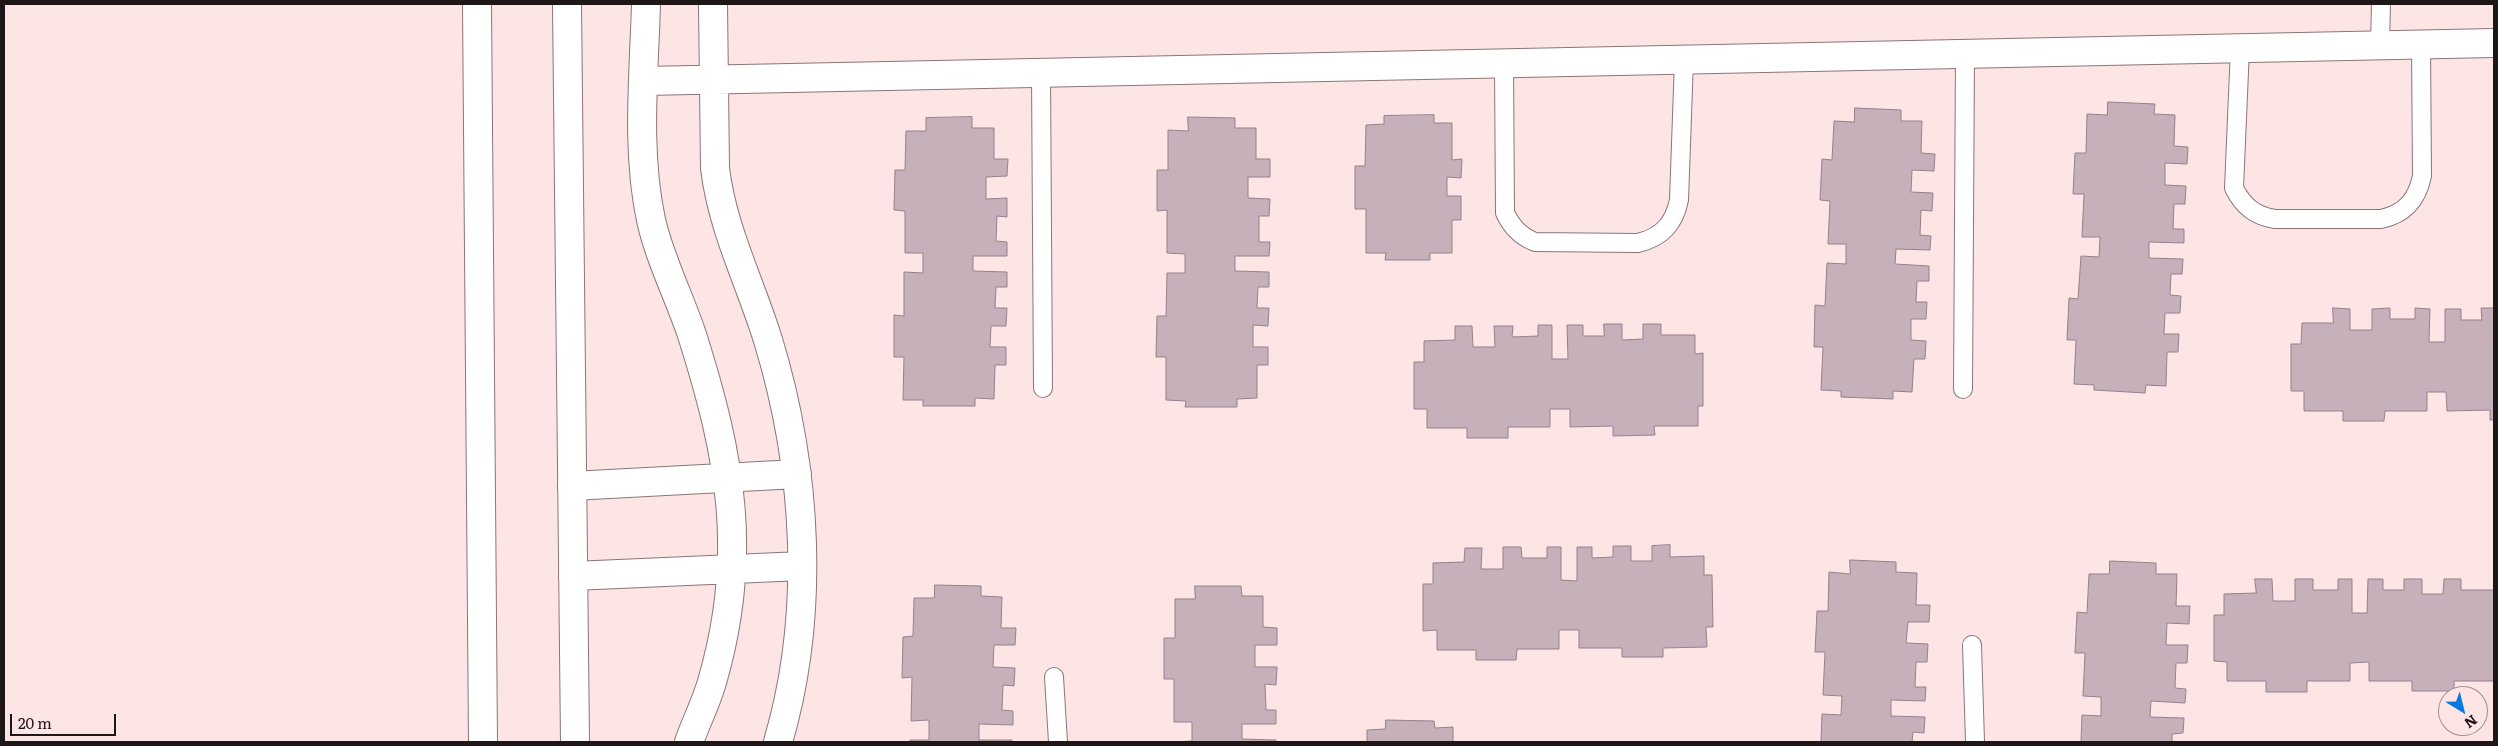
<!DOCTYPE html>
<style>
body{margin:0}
#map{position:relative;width:2498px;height:746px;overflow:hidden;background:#fde5e6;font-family:Literata,serif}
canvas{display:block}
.frame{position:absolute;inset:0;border:5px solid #1f1617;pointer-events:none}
.north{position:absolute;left:2438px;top:686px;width:50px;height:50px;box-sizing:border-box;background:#fde5e6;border:1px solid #a49293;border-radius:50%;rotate:144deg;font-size:14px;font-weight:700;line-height:20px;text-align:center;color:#1f1617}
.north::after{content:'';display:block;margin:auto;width:18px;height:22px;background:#057ae1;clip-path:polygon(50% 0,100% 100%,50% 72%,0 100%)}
.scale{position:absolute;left:10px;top:714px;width:106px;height:22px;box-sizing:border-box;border:2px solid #1f1617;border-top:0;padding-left:6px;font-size:15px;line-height:18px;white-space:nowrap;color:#1f1617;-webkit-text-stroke:4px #fde5e6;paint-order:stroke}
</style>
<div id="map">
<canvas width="2498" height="746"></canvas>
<div class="frame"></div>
<div class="north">N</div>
<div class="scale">20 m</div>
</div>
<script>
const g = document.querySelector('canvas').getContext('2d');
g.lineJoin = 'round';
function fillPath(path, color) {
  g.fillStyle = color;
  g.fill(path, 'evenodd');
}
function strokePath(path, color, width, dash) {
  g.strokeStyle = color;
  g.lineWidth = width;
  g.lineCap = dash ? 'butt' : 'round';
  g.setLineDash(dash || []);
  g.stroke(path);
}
const building = new Path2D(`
 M2108 102 2155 104 2154 114 2175 115 2174 146 2188 147 2187 164 2165 163V185L2186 186 2185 204H2174L2173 229H2184V243L2149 242V258L2183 259 2182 274H2171L2170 295 2181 296 2180 313H2165L2164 334H2179L2178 352H2167L2166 386 2146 385 2145 393 2094 390V385L2074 384 2076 340H2067L2069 298 2078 299 2081 256 2099 257 2100 237H2082L2084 194H2073L2075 153H2086L2087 114 2107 115Z
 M1855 108 1901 110V121H1922L1921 153 1935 154 1934 171 1912 170 1911 192 1933 193 1932 211 1921 210 1920 235 1931 236 1930 250 1896 249 1895 264 1929 266V281H1917L1916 302H1927L1926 319H1911V340L1926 341 1925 359H1914L1912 392 1893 391V399L1841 397V391L1821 390 1823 347H1814L1815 305 1825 306 1827 263 1846 264V244H1828L1830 201 1820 200 1822 159 1832 160 1834 121 1854 122Z
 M1434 115V123H1452V160L1462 159 1461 178 1447 177V196H1461V220H1452V253H1430V260H1385L1386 253H1366V209H1355V166H1365L1366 125 1384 124V116Z
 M972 117V128H994V159H1008L1007 176 986 177V199L1007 198V217L997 216 996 241 1007 242V256H973V271L1007 272V287H996L995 308H1007L1006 326H991L990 347H1006V365H995L994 399 975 398V406H923V400H903L904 357H894V315L904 316V272L923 273V253H905V211L894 210 895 170H905L906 131H926V118Z
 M1188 117 1235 118V128H1256V159H1270V177H1248V198L1270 199 1269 216H1259V242H1270L1269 256H1235V271L1269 272V287H1258L1257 308H1269L1268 326 1253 325V347H1268V365H1257V398L1237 399V407H1185L1186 401 1166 400V357H1156L1157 316H1166L1167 273H1185V254L1167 253V210L1157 211V170H1168V130L1188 131Z
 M2333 308 2350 309V330H2372V309L2390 308V319H2415V308L2430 309 2429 342H2445V309H2461V320H2482L2481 308H2494V420H2490V410L2447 411 2446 392H2427V411H2385L2384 421H2343V411H2304V391H2291V344H2301L2302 323H2333Z
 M1604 324H1622V340L1643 339V324H1661V335H1695V354L1703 353V406H1698V426H1654L1655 435 1613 436V426L1570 427V409H1550V427H1508V438H1467V428H1427V409H1414V362H1424V341L1455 340V326H1472L1473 347H1495L1494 326H1513L1512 337 1538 336V325H1552V359H1568L1567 325H1583V336H1604Z
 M1670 545V557L1704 556V575H1712L1713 627H1706L1707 647 1663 648V657H1622V648H1579V630H1559V649H1517L1516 660H1476V650H1437V630L1423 631V584H1433V563L1464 562 1465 548H1482L1481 569H1503V547H1521L1522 558H1547V547H1561V580L1577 581V547H1592V558L1613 557V546H1631V561H1652V546Z
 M1850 560 1896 562V572L1917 573 1916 605H1930L1929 622H1908L1906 643 1928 644 1927 662H1916L1915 687H1926L1925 701 1891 700V716L1925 717 1924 733 1913 732 1912 742H1821L1822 714 1841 715 1842 696 1823 695 1825 652H1815L1817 611H1828L1829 572 1850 574Z
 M2110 561 2156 563V574H2177L2176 606H2190L2189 624 2167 623 2166 645H2188L2187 663H2176L2175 688 2186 689 2185 703 2151 701 2150 717 2184 718 2183 733 2172 734V742H2081L2082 715 2101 716V697L2083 696 2085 653H2075L2077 612 2087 613 2089 574H2109Z
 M2255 579H2272L2273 601H2295V579H2313V590H2338V579H2352V613H2367L2368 579H2383V590H2404V579H2422V594H2443L2444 579H2461V590H2494V681H2454V691H2412V681H2369V662L2350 663V681H2307V692H2266V681H2227V662L2214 661V615H2224V594L2256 593Z
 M935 585 981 586V596L1002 597 1001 628H1016L1015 645H994L993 667 1015 668 1014 686 1003 685 1002 710 1013 711V725L979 724V740H1012V742H910V740H929V720L911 721 912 677 902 678 903 637 913 636 914 598H934Z
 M1195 586H1241L1242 596H1263V627L1277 628V645H1255V667H1277L1276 685 1265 684 1266 710H1276V724H1242V739L1276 740V742H1174L1192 741V722H1174V679H1164V638H1175V599H1195Z
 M1386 720 1434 721 1435 728 1453 727V742H1367V730L1385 729Z`);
fillPath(building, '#c6b1ba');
strokePath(building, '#94818a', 1);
const service = new Path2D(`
 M2380 45 2381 4
 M2240 48 2234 188C2243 206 2255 216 2275 219H2381C2405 214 2417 200 2422 176L2421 45
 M1504 64 1505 213C1512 227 1520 236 1535 242L1638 243C1662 237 1674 224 1679 200L1684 60
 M1041 73 1043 388
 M1963 389 1965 54
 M1972 645 1975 742
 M1054 677 1058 742`);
const minor = new Path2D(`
 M646 4C644 75 636 150 651 220 660 260 679 296 692 335 731 458 749 555 712 682 706 703 696 722 689 742
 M713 4 715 168C722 228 750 282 768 340 807 468 816 613 778 742
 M644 81 2494 43
 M572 486 797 474
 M573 576 802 566`);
const tertiary = new Path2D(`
 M477 4 483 742
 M567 4 575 742`);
strokePath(service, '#8b7577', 20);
strokePath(minor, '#8b7577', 30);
strokePath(tertiary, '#8b7577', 30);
strokePath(service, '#fff', 18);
strokePath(minor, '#fff', 28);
strokePath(tertiary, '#fff', 28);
</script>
